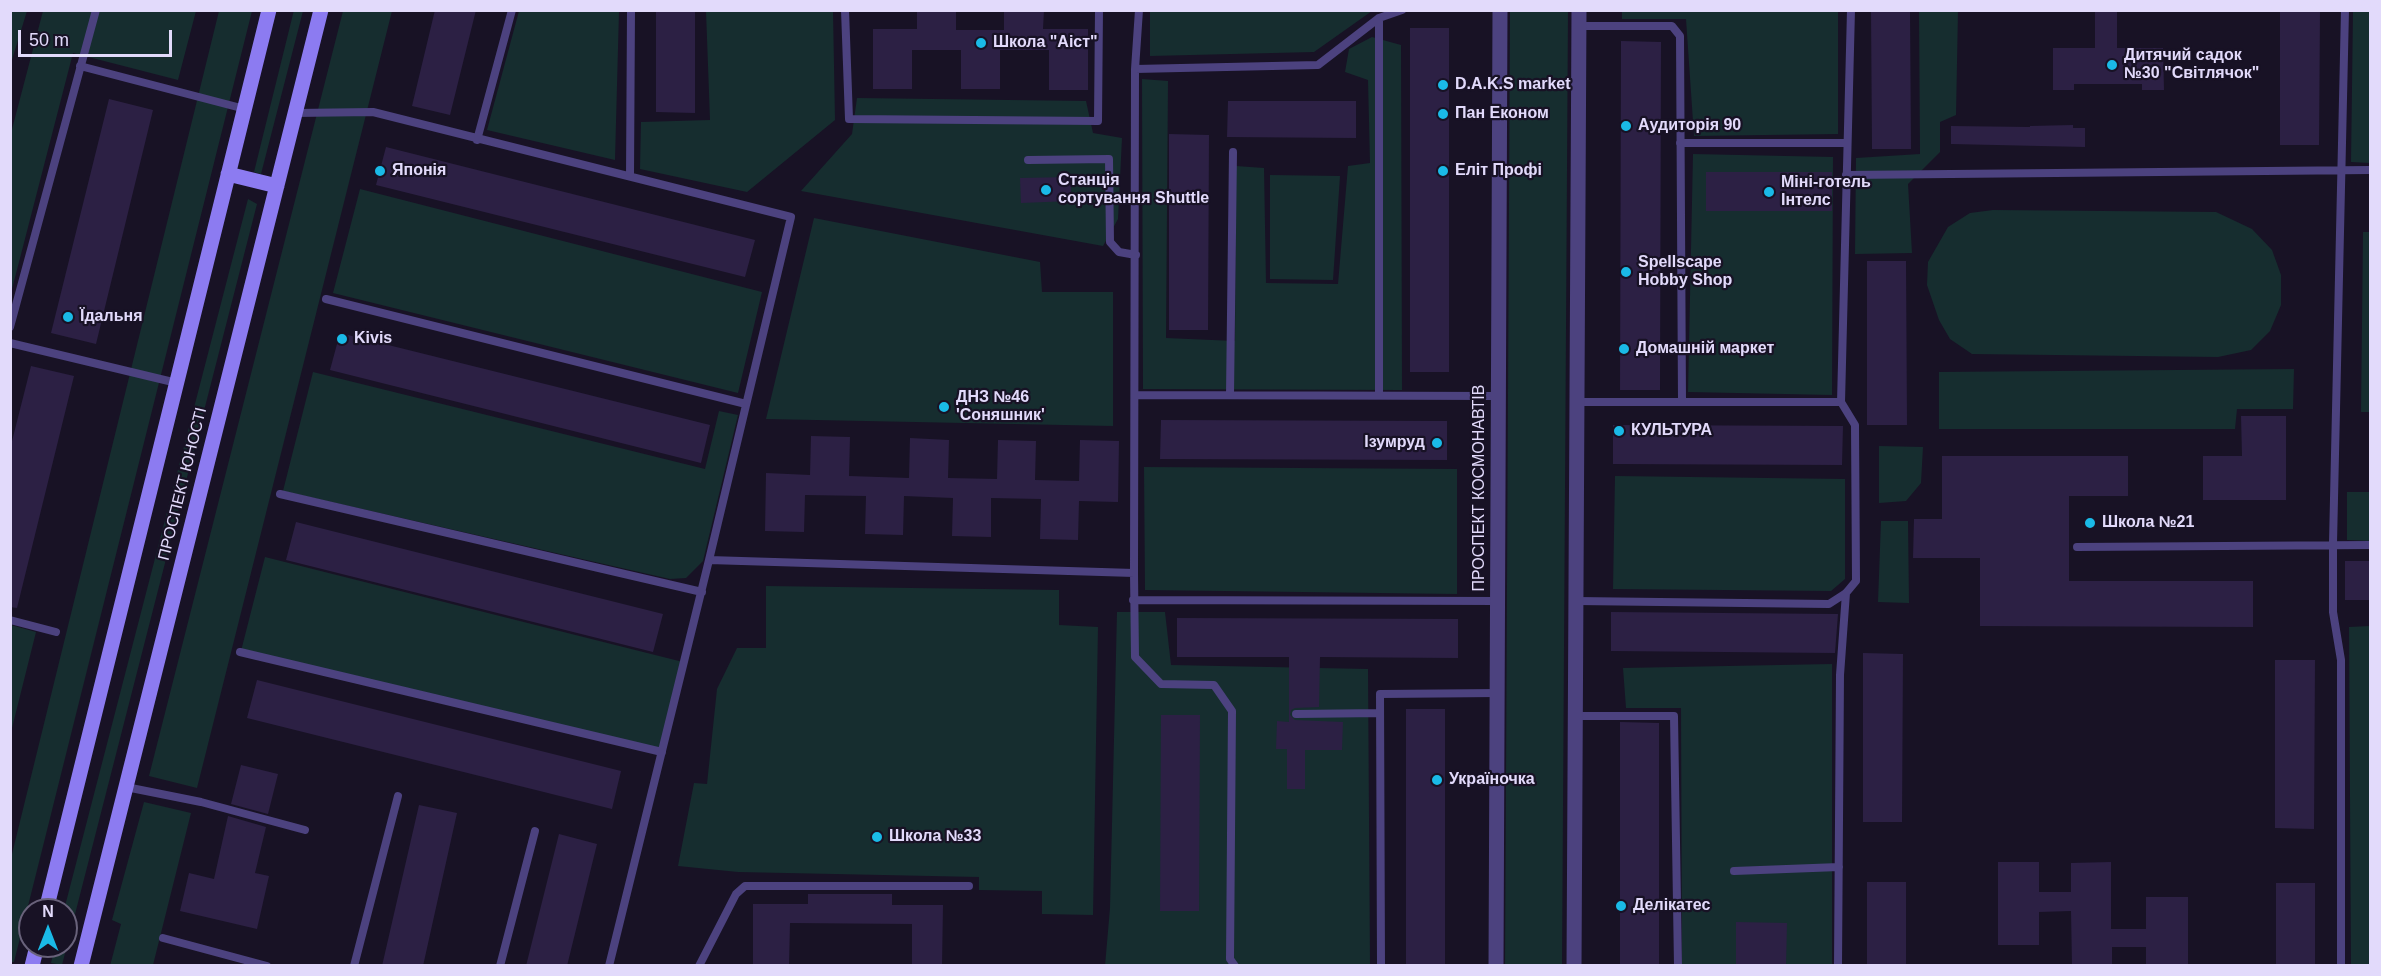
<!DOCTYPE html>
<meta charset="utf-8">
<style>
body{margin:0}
#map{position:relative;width:2381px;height:976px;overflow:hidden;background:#181225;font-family:Arial,sans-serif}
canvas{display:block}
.frame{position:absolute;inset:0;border:12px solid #e2dafb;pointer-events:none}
.north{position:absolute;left:18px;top:898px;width:60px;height:60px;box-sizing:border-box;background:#181225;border:2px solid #69627b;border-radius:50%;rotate:0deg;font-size:16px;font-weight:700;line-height:24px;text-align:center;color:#e2dafb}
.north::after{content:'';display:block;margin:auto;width:21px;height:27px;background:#1abae7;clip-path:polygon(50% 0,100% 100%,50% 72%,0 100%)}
.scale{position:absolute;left:18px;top:30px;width:154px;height:27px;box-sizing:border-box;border:3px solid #e2dafb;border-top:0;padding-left:8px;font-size:18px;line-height:21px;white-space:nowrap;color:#e2dafb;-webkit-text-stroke:4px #181225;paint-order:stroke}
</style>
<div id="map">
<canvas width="2381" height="976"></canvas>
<div class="frame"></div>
<div class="north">N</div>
<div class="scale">50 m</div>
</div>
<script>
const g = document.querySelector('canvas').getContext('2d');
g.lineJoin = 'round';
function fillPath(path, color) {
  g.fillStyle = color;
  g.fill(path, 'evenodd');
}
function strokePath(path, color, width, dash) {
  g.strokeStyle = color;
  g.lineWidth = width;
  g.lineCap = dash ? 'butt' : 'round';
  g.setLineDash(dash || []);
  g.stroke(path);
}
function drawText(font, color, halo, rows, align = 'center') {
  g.font = font + ' Arial,sans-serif';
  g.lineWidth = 4.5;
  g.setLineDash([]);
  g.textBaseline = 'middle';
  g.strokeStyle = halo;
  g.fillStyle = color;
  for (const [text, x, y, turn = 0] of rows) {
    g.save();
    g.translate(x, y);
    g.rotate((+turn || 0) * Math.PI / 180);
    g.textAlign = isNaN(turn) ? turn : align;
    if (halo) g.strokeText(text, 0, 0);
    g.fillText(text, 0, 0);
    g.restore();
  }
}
fillPath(new Path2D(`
 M11 10 27 11 11 63 10 11Z
 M294 10 303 11 261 174 254 172Z
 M1622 10 1838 11V134L1694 136 1686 19H1622Z
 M43 11H196L178 80 73 53 11 293V133Z
 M219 11H252L14 962H11V858Z
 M343 11H392L197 788 149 776Z
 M519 11H619L615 160 487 130Z
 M706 11H833L835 120 747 192 640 169 641 122 710 120Z
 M1150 11V10L1372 11 1314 52 1150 56Z
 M1510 11H1568L1562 965H1505Z
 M1919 11H1958L1956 115 1940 122V152L1908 184 1912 253 1855 254 1856 158 1920 154Z
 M2353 11H2370V163L2351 162Z
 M1372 37 1401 45 1402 390 1143 389 1142 79 1168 81 1166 338 1235 341 1236 166 1264 168 1266 283 1338 284 1348 166 1370 163 1368 80 1345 72 1349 49Z
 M857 98 1086 101 1093 133 1122 138 1118 219 1103 246 801 191 852 134Z
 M1693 154 1833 157 1832 395 1688 392Z
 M1270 175 1340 176 1333 280 1270 279Z
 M360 189 762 292 738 393 333 293Z
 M248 199 257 204 62 965 51 963 55 946H66L64 910Z
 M1993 210 2216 212 2252 229 2272 250 2281 275V305L2270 331 2251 350 2218 357 1972 354 1950 339 1939 320 1927 285 1928 262 1948 227 1970 213Z
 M814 218 1040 262 1042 292H1113V426L766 419Z
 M2363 232H2370V412H2361Z
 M2294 369 2293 409H2237L2235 429H1939V372Z
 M313 372 705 469 719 411 738 415 703 561 686 578 670 579 283 491Z
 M1879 446 1923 447 1921 483 1906 501 1879 503Z
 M1144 467 1457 469V594L1145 590Z
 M1615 476 1845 479V579L1831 591 1613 589Z
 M2347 492H2370V541L2347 540Z
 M1881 521H1908L1909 603 1878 602Z
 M265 557 683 662 661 750 241 651Z
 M766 586 1059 590V625L1098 627 1093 915 1042 914V891L979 890V877L738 872 678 866 694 783 707 784 717 689 737 648H766Z
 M1117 612H1165L1171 665 1368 669 1370 965 1105 966 1110 908Z
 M11 625 36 632 11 732 10 625Z
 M2370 626V965H2351L2349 627Z
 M1832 664V965H1682L1681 708H1626L1623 668Z
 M144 802 191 813 153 965 110 966 121 924 112 920Z`), '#162d2f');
fillPath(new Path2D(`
 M435 10H476L450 115 412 106Z
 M656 10H695V113L656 112Z
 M917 10H956V30H1004V10H1044L1043 29H1088V90H1049V50H1000V89H961V50H912V89H873V29H917Z
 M1871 10H1910L1911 149H1872Z
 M2095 10H2117V48H2163L2164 90H2142V84H2074V90H2053V48H2095Z
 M2280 10H2320L2319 145H2280Z
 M1410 28H1449V372H1410Z
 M1621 41 1661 42 1660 390H1620Z
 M109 99 153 110 96 344 51 333Z
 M1228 101H1356V138L1227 137Z
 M2073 125V128H2085V147L1951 144V126L2030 127V126Z
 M1169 134 1209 135 1208 330H1169Z
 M386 147 755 240 745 277 376 185Z
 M1706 172H1832V211H1706Z
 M1071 177V201L1021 203 1020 178Z
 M1867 261H1906L1907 425H1867Z
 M340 333 710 425 701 463 330 370Z
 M31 366 74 376 17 608 10 607V449Z
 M2241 416H2286V500H2203V456H2242Z
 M1161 420 1447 421V460L1160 459Z
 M1613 425 1843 426 1842 465 1613 464Z
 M811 436 850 437 849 476 909 478 910 438 949 440 948 478 997 479 998 440 1036 441 1035 480 1079 481 1080 440 1119 441 1118 502 1079 501 1078 540 1040 539 1041 499 991 498V537L952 536 953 498 904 496 903 535 865 534 866 496 805 495 804 532 765 531 766 473 810 475Z
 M1942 456H2128V496H2069V581H2253V627L1980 626V558H1913L1914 519H1942Z
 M296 522 663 614 653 652 286 560Z
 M2345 561H2370V600H2345Z
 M1611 612 1838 614 1835 653 1611 651Z
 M1177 618 1458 619V658L1320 657 1319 707 1295 708 1291 710 1290 715 1295 720 1343 722 1342 750H1305V789H1287V749H1276L1277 721 1289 722V657H1177Z
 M1863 653 1903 654 1902 822H1863Z
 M2275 660H2315L2314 829 2275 828Z
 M257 680 621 771 612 809 247 718Z
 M1406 709H1445V966H1406Z
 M1161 715H1200L1199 911H1160Z
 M1620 722 1659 723V966H1620Z
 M241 765 278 774 268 814 231 804Z
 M419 805 457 813 423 966H382Z
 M228 816 266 827 255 873 269 876 257 929 180 911 189 873 214 879Z
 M559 834 597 844 567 966H526Z
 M1998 862H2039V892H2071V863L2111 862V929H2146V897H2188V966H2146V947H2112V966H2072L2071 911 2039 912V945H1998Z
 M1867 882H1906V966H1867Z
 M2276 883H2315V966H2276Z
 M808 894H892V905H943L942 966H912V924L790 923 789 966H753V904H808Z
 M1736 922 1787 923 1786 966H1736Z`), '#2c2044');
strokePath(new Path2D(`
 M845 10 849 119 1098 121 1099 10
 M1579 26H1672L1680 36 1682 402
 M80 66 245 109
 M1135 69 1318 65 1379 18 1402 10
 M295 113 373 112 791 217 709 560 609 966
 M477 140 512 10
 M1680 143H1847
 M1028 160 1109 159 1110 242 1119 252 1136 255
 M1846 175 2370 170
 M630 176 631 10
 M326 299 746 404
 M10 327 96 10
 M10 343 177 383
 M1136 395 1498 396
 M1230 395 1233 152
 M1379 395V18
 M1577 402H1841
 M280 494 702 592
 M2077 547 2370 545
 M709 560 1134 573 1135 69 1139 10
 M1134 573 1135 657 1161 684 1214 685 1232 711 1230 959 1235 966
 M1133 600 1498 601
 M1576 601 1829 604 1846 593 1856 581 1855 425 1841 402 1851 10
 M10 620 56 632
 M240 652 662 752
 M1296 714 1380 713
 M1575 716H1674L1678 966
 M126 787 201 802 305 830
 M1734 871 1839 867
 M163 938 267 966
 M354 966 398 796
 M500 966 535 831
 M699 966 736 894 745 886H969
 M1381 966 1380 694 1498 693
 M1838 966 1840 675 1846 593
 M2341 966V660L2333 612V543L2345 10`), '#4c427f', 8);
strokePath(new Path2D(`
 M1496 966 1500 10
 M1574 966 1579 10`), '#4c427f', 15);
strokePath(new Path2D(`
 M228 174 277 186
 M46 910 269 10
 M32 966 37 946
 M81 966 321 10`), '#8c7bf1', 15);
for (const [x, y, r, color] of [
 [981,43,6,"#1abae7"],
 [2112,65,6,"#1abae7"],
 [1443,85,6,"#1abae7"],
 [1443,114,6,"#1abae7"],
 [1626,126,6,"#1abae7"],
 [380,171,6,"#1abae7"],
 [1443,171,6,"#1abae7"],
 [1046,190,6,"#1abae7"],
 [1769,192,6,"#1abae7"],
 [1626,272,6,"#1abae7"],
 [68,317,6,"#1abae7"],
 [342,339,6,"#1abae7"],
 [1624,349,6,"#1abae7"],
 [944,407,6,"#1abae7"],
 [1619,431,6,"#1abae7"],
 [1437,443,6,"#1abae7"],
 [2090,523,6,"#1abae7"],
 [1437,780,6,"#1abae7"],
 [877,837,6,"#1abae7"],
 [1621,906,6,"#1abae7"]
]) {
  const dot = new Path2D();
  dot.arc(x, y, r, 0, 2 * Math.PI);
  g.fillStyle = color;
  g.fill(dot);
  strokePath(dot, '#181225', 2);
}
drawText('bold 16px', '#e2dafb', '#181225', [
 ["Школа \"Аіст\"",993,43],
 ["Дитячий садок",2124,56],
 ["№30 \"Світлячок\"",2124,74],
 ["D.A.K.S market",1455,85],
 ["Пан Економ",1455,114],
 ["Аудиторія 90",1638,126],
 ["Японія",392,171],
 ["Еліт Профі",1455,171],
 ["Станція",1058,181],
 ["сортування Shuttle",1058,199],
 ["Міні-готель",1781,183],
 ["Інтелс",1781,201],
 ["Spellscape",1638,263],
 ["Hobby Shop",1638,281],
 ["Їдальня",80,317],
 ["Kivis",354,339],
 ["Домашній маркет",1636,349],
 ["ДНЗ №46",956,398],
 ["'Соняшник'",956,416],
 ["КУЛЬТУРА",1631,431],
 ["Ізумруд",1425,443,"right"],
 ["Школа №21",2102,523],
 ["Україночка",1449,780],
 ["Школа №33",889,837],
 ["Делікатес",1633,906]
], 'left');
drawText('16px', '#e2dafb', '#181225', [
 ["ПРОСПЕКТ ЮНОСТІ",183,484,-76],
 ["ПРОСПЕКТ КОСМОНАВТІВ",1480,488,-90]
]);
</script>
